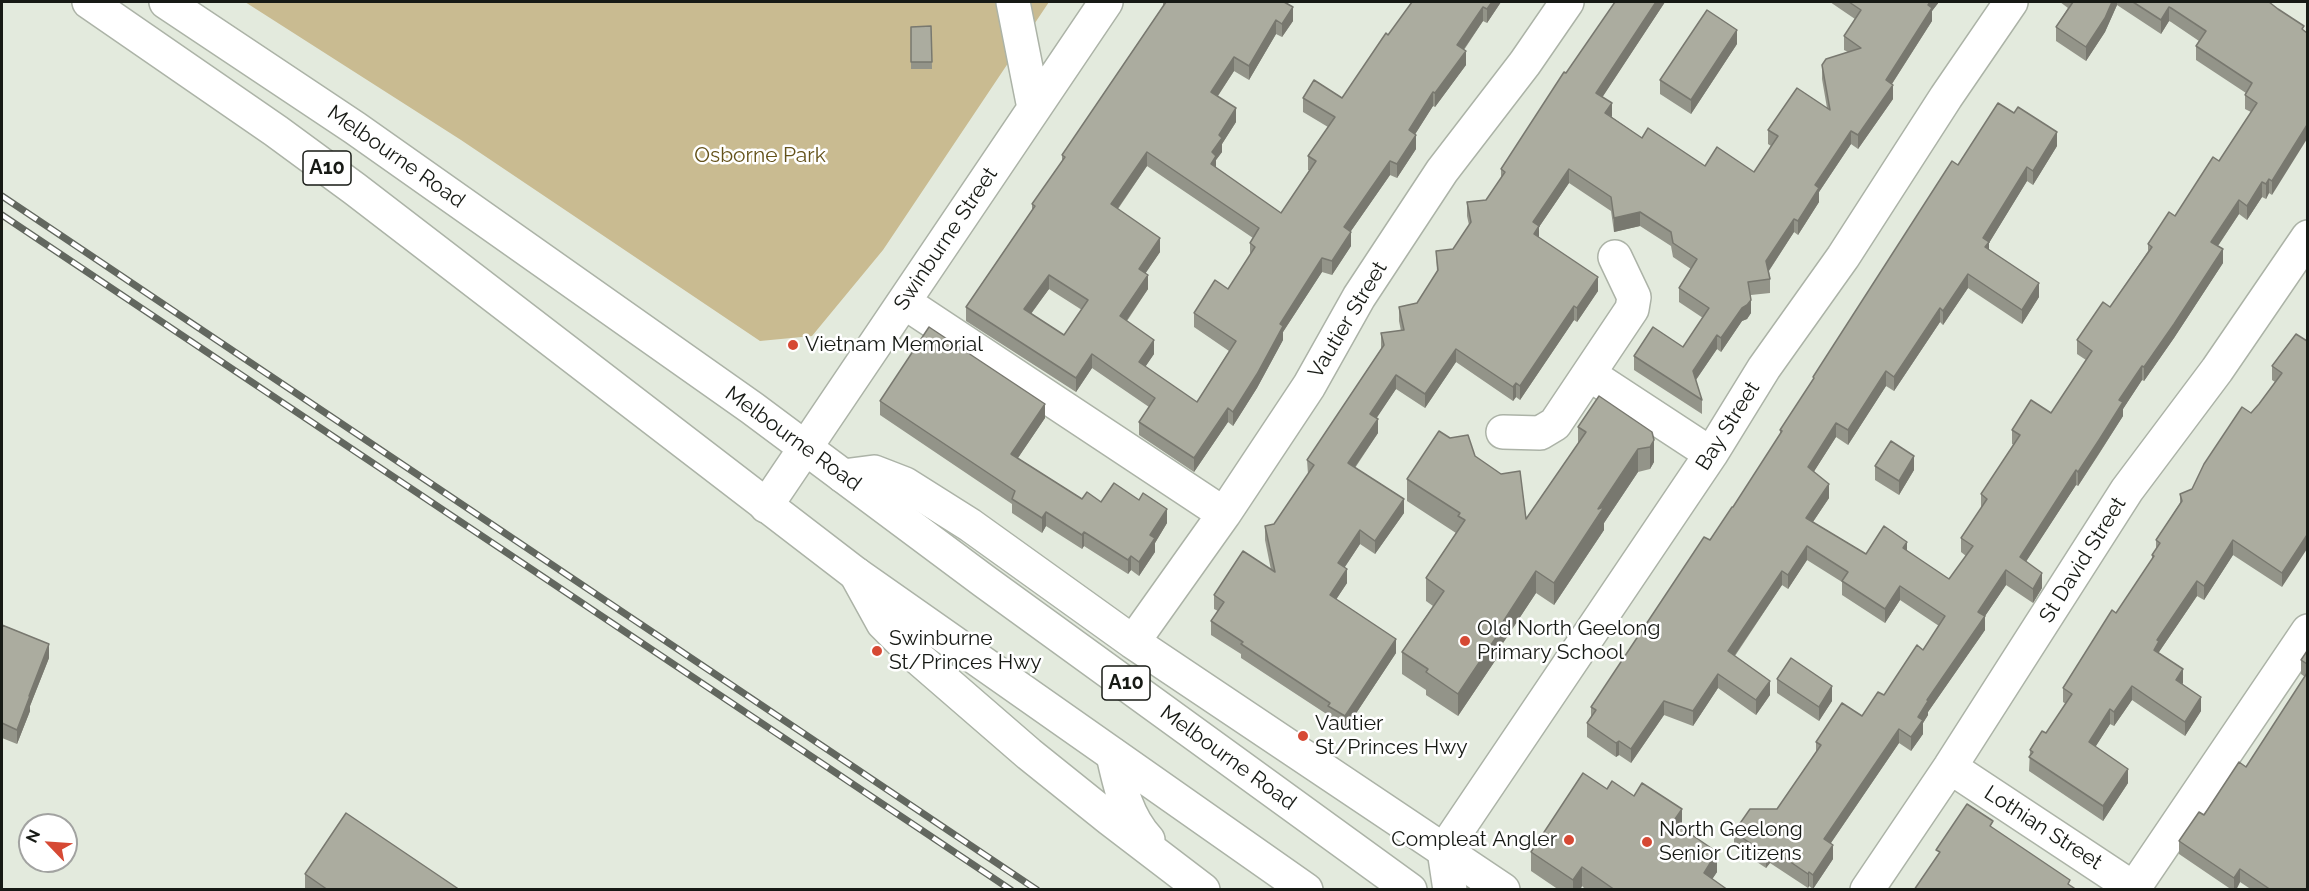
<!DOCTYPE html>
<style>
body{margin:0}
#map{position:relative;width:2309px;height:891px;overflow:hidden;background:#e3eadd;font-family:Raleway,sans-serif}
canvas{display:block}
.frame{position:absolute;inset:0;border:3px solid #171a15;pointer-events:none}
.north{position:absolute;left:18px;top:813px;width:60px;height:60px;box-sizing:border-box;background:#fff;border:2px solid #a2a3a1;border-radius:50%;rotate:295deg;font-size:16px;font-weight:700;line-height:24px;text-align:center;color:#171a15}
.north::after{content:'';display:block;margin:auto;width:21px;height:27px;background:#d64934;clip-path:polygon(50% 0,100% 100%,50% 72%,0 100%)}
</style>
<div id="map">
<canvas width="2309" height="891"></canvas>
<div class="frame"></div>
<div class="north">N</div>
</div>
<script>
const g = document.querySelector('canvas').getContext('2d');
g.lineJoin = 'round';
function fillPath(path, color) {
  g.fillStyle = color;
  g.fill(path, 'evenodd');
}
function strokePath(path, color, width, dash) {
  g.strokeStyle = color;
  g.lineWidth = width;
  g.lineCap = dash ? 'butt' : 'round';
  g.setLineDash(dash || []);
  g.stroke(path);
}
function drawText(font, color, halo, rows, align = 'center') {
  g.font = font + ' Raleway,sans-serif';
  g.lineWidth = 5;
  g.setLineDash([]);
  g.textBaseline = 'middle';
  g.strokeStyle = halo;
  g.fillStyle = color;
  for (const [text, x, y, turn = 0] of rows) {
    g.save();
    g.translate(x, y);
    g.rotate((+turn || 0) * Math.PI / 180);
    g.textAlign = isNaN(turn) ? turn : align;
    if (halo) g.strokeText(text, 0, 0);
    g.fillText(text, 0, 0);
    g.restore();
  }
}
fillPath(new Path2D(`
 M245 2H1049L883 250 812 336 760 341 461 140Z`), '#c9bb91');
const minor = new Path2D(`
 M1013 2 1034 108
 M904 302 1224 514
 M1589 374 1711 454
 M1503 432 1540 433 1555 424 1632 309 1634 297 1615 257
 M843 476 874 472 905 484 970 525 1133 642 1503 890
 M766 506 1106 2
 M856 574 883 623 917 657 1029 754 1110 819 1203 890
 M1133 642 1224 514 1309 386 1359 297 1442 171 1525 63 1567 2
 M1113 755C1120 786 1126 816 1148 840
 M1950 767 2136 890
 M1444 850 1711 454 1764 368 1843 257 1946 97 2011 2
 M2134 888 2308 631
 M1867 890 1950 767 2127 490 2217 370 2308 237`);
const highway = new Path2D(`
 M89 2 276 131 355 189 856 574 1306 890
 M166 2 355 128 752 408 984 581 1410 890
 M1444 850 1450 890`);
strokePath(minor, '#acb3a7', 36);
strokePath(highway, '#acb3a7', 36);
strokePath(minor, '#fff', 33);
strokePath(highway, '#fff', 33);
const rail = new Path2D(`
 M2 196 1037 890
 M2 215 1011 890`);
strokePath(rail, '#62675f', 7);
strokePath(rail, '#fff', 4.5, [14]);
fillPath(new Path2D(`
 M1163 2H1289L1288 4 1293 21 1282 37 1276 34 1249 80 1234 71 1218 96 1236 122 1222 144V152L1216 160V168L1281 213 1310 171 1308 170V156L1328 127 1303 112V98H1342L1388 35 1501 2 1487 23 1483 21 1464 50 1466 65 1435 107 1433 106 1415 134 1416 149 1397 178 1390 175 1351 231V246L1332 275 1322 272 1283 332V340L1257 388 1233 426 1228 422 1194 472 1139 435V422L1149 407 1092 368 1076 392 966 321V307L1032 210V204L1062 162V155L1163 6ZM1147 166 1253 238 1250 243V255L1228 289 1194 313V327L1229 351 1197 402 1145 367 1154 354 1127 321 1148 289 1145 273 1160 252 1118 209ZM1049 289 1082 310 1064 335 1031 314Z
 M1615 2H1665L1602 97 1612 117 1642 138 1705 166 1754 172 1771 146 1768 144V130L1827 108 1822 79V65L1848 52 1844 50V36L1855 19 1830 2H1939L1932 11V21L1892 84 1893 99 1858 149 1851 144 1819 192V202L1798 235 1794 232 1769 271 1770 279V293L1751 295V313L1747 319 1742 321 1721 352 1717 349 1696 380 1702 400V414L1634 370V356L1683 347 1703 318 1679 302V288L1691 269 1673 257 1671 246 1640 226 1614 232 1611 211 1569 183 1539 227V238L1598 291 1577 322 1574 320 1520 400 1516 397 1513 401 1456 362 1425 408 1396 389 1376 418 1378 433 1355 468 1404 513 1375 554 1360 544 1345 567 1347 583 1336 599 1396 653 1345 730 1328 720V715L1241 658V654L1211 635V621L1218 611 1214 609V595L1271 570 1265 540V526L1274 524 1308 474 1307 460 1381 349V333L1401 331 1399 321V307L1417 303 1437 272 1436 251 1453 249 1469 225 1467 216V202L1486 200 1501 178V169Z
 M2060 2H2269L2278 9 2272 195 2269 193 2266 199 2262 197 2247 220 2239 214 2218 246 2223 263 2174 338 2144 381 2142 380 2123 409V416L2099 454 2078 486 2076 485 2026 561 2042 588 2033 603 2006 585 1985 616V630L1928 712V715L1923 723V734L1911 751 1899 743 1831 843 1833 859 1813 889 1809 886 1808 888 1770 863 1766 868 1734 847V832L1777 809 1816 752V742L1862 716 1884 695 1923 650 1939 626 1900 600 1885 623 1842 595V582L1807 560 1788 589 1782 585 1735 656 1770 695 1756 715 1718 688 1693 726 1664 715 1631 763 1619 755 1616 757 1587 737V723L1591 717V707L1733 507 1780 435V430L1813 381V377L1958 165 2057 146 2033 185 2027 181 1989 243V250L2039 297 2022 324 1968 288 1943 325 1940 322 1894 391 1886 386 1848 445 1836 437 1814 471 1829 498 1813 522 1866 554 1907 551 1949 579 1966 556 1961 552V538L1981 508V494L2014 445 2012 444V430L2051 413 2086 360 2077 354V340L2110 307 2148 251V244L2175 216 2219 161 2251 112 2245 109V95L2246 93 2196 60V46L2199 41 2171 22 2169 21 2161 34 2117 5 2105 32 2086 61 2056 41V27L2068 8Z
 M931 26 932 69H911V27Z
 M1737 44 1691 114 1660 94V80Z
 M2296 334 2282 587 2233 555 2204 600 2197 596 2159 652V653L2183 683 2182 684 2201 711 2185 736 2132 700 2114 726 2110 724 2095 747 2128 783 2103 821 2029 771 2030 750 2046 733 2066 704 2063 702V688L2116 613 2152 559V555L2156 549V540L2180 503V494L2192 489 2251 413 2259 404 2275 382 2272 380V366Z
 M880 401 1045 418 1018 458 1082 499 1101 502 1167 523 1155 543V552L1139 576 1131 570 1128 574 1084 546 1082 549 1046 526 1042 533 1012 513V504L880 415Z
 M1578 427 1652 432 1654 462 1650 469 1638 472 1604 523V530L1554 605 1536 593 1501 646V652L1458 716 1426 695V690L1402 674V652L1433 606 1426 601V578L1456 533 1407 501V479L1475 456 1501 474 1526 519 1578 444Z
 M1875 466 1914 470 1899 495 1875 480Z
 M2 625 49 658 30 706V711L17 744 2 738Z
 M2307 651V890H2252L2240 882 2236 890H2232L2179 854V841L2246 767 2305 677 2301 674V660Z
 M1777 679 1832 701 1819 721 1777 693Z
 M1607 789 1681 828 1717 872 1712 879 1728 890H1586L1582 886 1580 890H1559L1531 871V852Z
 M305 874 460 890H305Z`), '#939489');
fillPath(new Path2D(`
 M1492 2H1501L1487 23V9Z
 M1656 2H1665L1596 107V93Z
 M1930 2H1939L1932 11V21L1886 93V80Z
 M2112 2H2117V5L2105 32 2086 61V47Z
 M1293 7V21L1282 37V24Z
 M1483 7V21L1457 59V45Z
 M2169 7V21L2161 34V20Z
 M1276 20V34L1249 80V66Z
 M1737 30V44L1691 114V100Z
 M1466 51V65L1435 107V93Z
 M1234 57V71L1211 106V92Z
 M1893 85V99L1858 149V135Z
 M1433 92V106L1409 144V130Z
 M1612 103V117L1605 113Z
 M1236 108V122L1222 144V152L1216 160V170L1211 164 1212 152 1219 135Z
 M2307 125V139L2272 195V181Z
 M1851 131V144L1819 192V202L1798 235V221L1815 185Z
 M2057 132V146L2033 185V171Z
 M1416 135V149L1397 178V164Z
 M1147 152V166L1111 218V204Z
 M1390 161V175L1344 241V227Z
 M2027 167V181L1989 243V256L1983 238Z
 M1569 169V183L1539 227V240L1534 248 1533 222Z
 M2269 179V193L2266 199V184Z
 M2262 182V197L2247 220V206Z
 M2239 200V214L2211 256V242Z
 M1640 212V226L1614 232V218Z
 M1794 219V232L1766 275V261Z
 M1351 232V246L1332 275V261Z
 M1160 238V252L1139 283V269Z
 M2223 249V263L2174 338 2144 381V367Z
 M1322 258V272L1283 332V340L1257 388 1233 426V412L1280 324Z
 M1968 274V288L1943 325V311Z
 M1049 275V289L1024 323V309Z
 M1148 275V289L1120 330V316Z
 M1598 277V291L1577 322V308Z
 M2039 283V297L2022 324V310Z
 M1751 300V313L1747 319 1742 321 1721 352V338L1742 308Z
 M1574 306V320L1520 400V386Z
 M1940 308V322L1894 391V377Z
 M1717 335V349L1693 384V371Z
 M1154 340V354L1139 376V362Z
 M1456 349V362L1425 408V394Z
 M1092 354V368L1076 392V378Z
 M2142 366V380L2123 409V416L2078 486V472L2119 400Z
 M1886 371V386L1848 445V430Z
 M1396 375V389L1370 428V414Z
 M1516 383V397L1513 401V387Z
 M1045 404V418L1011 468V454Z
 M1228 408V422L1194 472V458Z
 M1378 419V433L1348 477V463Z
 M1836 423V437L1808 481V467Z
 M1654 440V462L1650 469V447Z
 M1638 449V472L1604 523V530L1554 605V583L1598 509Z
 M1914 456V470L1899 495V481Z
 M2076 470V485L2020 571V557Z
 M1829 484V498L1806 532V518Z
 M1404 499V513L1375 554V541Z
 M1167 509V523L1155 543V552L1139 576V562L1150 535Z
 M1046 512V526L1042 533V518Z
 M1360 530V544L1338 577V563Z
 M1084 532V546L1082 549V535Z
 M2307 535V549L2282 587V573Z
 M2233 540V555L2204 600V586Z
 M1907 542V556L1903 548Z
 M1807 546V560L1788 589V575Z
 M1131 556V570L1128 574V560Z
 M1347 569V583L1330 609V595Z
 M2006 570V585L1983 619 1985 616V630L1928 712V715L1923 723V734L1911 751V737L1918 717 1978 612Z
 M1536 571V593L1501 646V652L1458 716V694L1499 628Z
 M1782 571V585L1728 665V651Z
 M2042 573V588L2033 603V589Z
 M2197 581V596L2159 652V656L2154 650 2157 640Z
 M1900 586V600L1885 623V609Z
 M1396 639V653L1345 730V716Z
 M49 644V658L30 706V711L17 744V730L29 696Z
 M2183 669V683L2176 694V680Z
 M1718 674V688L1693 726V711Z
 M1770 681V695L1756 715V700Z
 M1832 686V701L1819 721V707Z
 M2132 686V700L2114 726V712Z
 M2201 697V711L2185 736V722Z
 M1664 701V715L1631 763V749Z
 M2110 709V724L2089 757V742Z
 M1899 729V743L1824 853V839Z
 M1619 741V755L1616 757V743Z
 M2128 769V783L2103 821V806Z
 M1682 809V828L1673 822Z
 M1833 845V859L1813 889V875Z
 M1770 848V863L1766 868V854Z
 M1717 852V872L1705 890 1704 873Z
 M1582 867V886L1580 890H1573V880Z
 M2240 869V882L2236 890H2234V878Z
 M1809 872V886L1808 888V874Z`), '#78786f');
const building = new Path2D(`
 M1166 2H1284L1293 7 1282 24 1276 20 1249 66 1234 57 1211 92 1236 108 1219 135 1222 138 1212 152 1216 156 1211 164 1281 213 1316 161 1308 156 1335 117 1303 98 1314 80 1342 98 1386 33 1388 35 1412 2H1492L1487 9 1483 7 1457 45 1466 51 1435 93 1433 92 1409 130 1416 135 1397 164 1390 161 1344 227 1351 232 1332 261 1322 258 1280 324 1283 326 1257 374 1233 412 1228 408 1194 458 1139 422 1155 398 1092 354 1076 378 966 307 1035 206 1032 204 1065 157 1062 155ZM1147 152 1259 228 1250 243 1255 247 1228 289 1215 280 1194 313 1236 341 1197 402 1139 362 1154 340 1120 316 1148 275 1139 269 1160 238 1111 204ZM1049 275 1088 300 1064 335 1024 309Z
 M1615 2H1656L1596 93 1612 103 1605 113 1642 138 1648 128 1705 166 1717 147 1754 172 1778 136 1768 130 1797 88 1830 110 1822 65 1826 59 1861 48 1844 36 1861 10 1849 2H1930L1928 5 1932 8 1886 80 1893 85 1858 135 1851 131 1815 185 1819 188 1798 221 1794 219 1766 261 1770 279 1748 282 1751 300 1747 305 1742 308 1721 338 1717 335 1693 371 1702 400 1634 356 1653 327 1683 347 1709 308 1679 288 1697 259 1673 243 1671 232 1640 212 1614 218 1611 197 1569 169 1533 222 1539 226 1534 234 1598 277 1577 308 1574 306 1520 386 1516 383 1513 387 1456 349 1425 394 1396 375 1370 414 1378 419 1348 463 1404 499 1375 541 1360 530 1338 563 1347 569 1330 595 1396 639 1345 716 1328 706 1330 703 1241 644 1243 642 1211 621 1224 602 1214 595 1243 551 1275 572 1265 526 1274 524 1314 465 1307 460 1384 345 1381 333 1404 330 1399 307 1417 303 1438 270 1436 251 1453 249 1471 222 1467 202 1486 200 1505 172 1501 169 1564 72 1566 73Z
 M2073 2H2112L2105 18 2086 47 2056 27Z
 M2133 2H2269L2278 9 2304 26 2302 29 2307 33V125L2272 181 2269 179 2266 184 2262 182 2247 206 2239 200 2211 242 2223 249 2174 324 2144 367 2142 366 2119 400 2123 402 2099 440 2078 472 2076 470 2020 557 2042 573 2033 589 2006 570 1978 612 1985 616 1927 700 1928 701 1918 717 1923 720 1911 737 1899 729 1824 839 1833 845 1813 875 1809 872 1808 874 1770 848 1766 854 1734 832 1750 809H1777L1821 745 1816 742 1842 703 1862 716 1878 692 1884 695 1917 645 1923 650 1945 616 1900 586 1885 609 1842 581 1848 572 1807 546 1788 575 1782 571 1728 651 1770 681 1756 700 1718 674 1693 711 1664 701 1631 749 1619 741 1616 743 1587 723 1596 710 1591 707 1704 537 1710 540 1732 507H1733L1782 431 1780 430 1814 378 1813 377 1952 161 1958 165 1998 103 2014 113 2018 107 2057 132 2033 171 2027 167 1983 238 1989 242 1985 247 2039 283 2022 310 1968 274 1943 311 1940 308 1894 377 1886 371 1848 430 1836 423 1808 467 1829 484 1806 518 1866 554 1884 526 1907 542 1903 548 1949 579 1973 546 1961 538 1987 499 1981 494 2020 435 2012 430 2031 400 2051 413 2092 351 2077 340 2103 302 2110 307 2152 247 2148 244 2169 212 2175 216 2213 157 2219 161 2257 103 2245 95 2252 83 2196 46 2206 31 2171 8 2169 7 2161 20Z
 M1707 10 1737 30 1691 100 1660 80Z
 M931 26 932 62H911V27Z
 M929 327 1045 404 1011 454 1082 499 1087 492 1101 502 1114 483 1139 500 1143 493 1167 509 1150 535 1155 538 1139 562 1131 556 1128 560 1084 532 1082 535 1046 512 1042 518 1012 499 1015 491 880 401Z
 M2296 334 2307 341V535L2282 573 2233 540 2204 586 2197 581 2157 640 2159 641 2154 650 2183 669 2176 680 2201 697 2185 722 2132 686 2114 712 2110 709 2089 742 2128 769 2103 806 2029 757 2033 752 2030 750 2042 731 2046 733 2072 694 2063 688 2112 610 2116 613 2154 556 2152 555 2160 543 2156 540 2182 501 2180 494 2192 489 2204 464 2242 407 2251 413 2259 404 2282 373 2272 366Z
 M1599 396 1652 432 1654 440 1650 447 1638 449 1598 509 1604 507 1554 583 1536 571 1499 628 1501 630 1458 694 1426 672 1428 669 1402 652 1444 591 1426 578 1465 520 1458 516 1460 513 1407 479 1439 431 1450 438 1468 435 1475 456 1501 474 1520 471 1526 519 1586 432 1578 427Z
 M1891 441 1914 456 1899 481 1875 466Z
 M2 625 49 644 29 696H30L17 730 2 723Z
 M2307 651V664L2301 660Z
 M1791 658 1832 686 1819 707 1777 679Z
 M2307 673V890H2271L2240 869 2234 878 2179 841 2199 812 2204 815 2239 762 2246 767Z
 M1583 773 1607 789 1612 781 1634 796 1642 783 1682 809 1673 822 1717 852 1704 873 1728 890H1615L1582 867 1573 880 1531 852Z
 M1967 804 1993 821 1990 826 2070 880 2068 884 2077 890H1914L1940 852 1936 850Z
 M346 813 460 890H328L305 874Z`);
fillPath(building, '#abac9f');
strokePath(building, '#78786f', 1.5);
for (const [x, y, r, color] of [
 [793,345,6,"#d64934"],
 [1465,641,6,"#d64934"],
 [877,651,6,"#d64934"],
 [1303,736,6,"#d64934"],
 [1569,840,6,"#d64934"],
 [1647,842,6,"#d64934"]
]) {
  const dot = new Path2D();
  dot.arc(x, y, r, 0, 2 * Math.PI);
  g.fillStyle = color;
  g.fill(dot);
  strokePath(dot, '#fff', 2);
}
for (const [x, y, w] of [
 [327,168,48],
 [1126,683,48]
]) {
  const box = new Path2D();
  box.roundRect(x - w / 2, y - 17, w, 34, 4.5);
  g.fillStyle = '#fff';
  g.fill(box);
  strokePath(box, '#171a15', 1.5);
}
drawText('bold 20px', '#171a15', null, [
 ["A10",327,168],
 ["A10",1126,683]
]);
drawText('21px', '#64521a', '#fff', [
 ["Osborne Park",760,156]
]);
drawText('21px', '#171a15', '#fff', [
 ["Melbourne Road",396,157,35],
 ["Swinburne Street",946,239,-56],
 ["Vautier Street",1348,320,-59],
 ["Bay Street",1728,426,-58],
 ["Melbourne Road",793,439,36],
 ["St David Street",2083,560,-58],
 ["Melbourne Road",1228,758,36],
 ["Lothian Street",2043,828,33]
]);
drawText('21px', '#171a15', '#fff', [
 ["Vietnam Memorial",805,345],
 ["Old North Geelong",1477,629],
 ["Primary School",1477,653],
 ["Swinburne",889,639],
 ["St/Princes Hwy",889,663],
 ["Vautier",1315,724],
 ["St/Princes Hwy",1315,748],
 ["North Geelong",1659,830],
 ["Senior Citizens",1659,854],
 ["Compleat Angler",1557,840,"right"]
], 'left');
</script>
